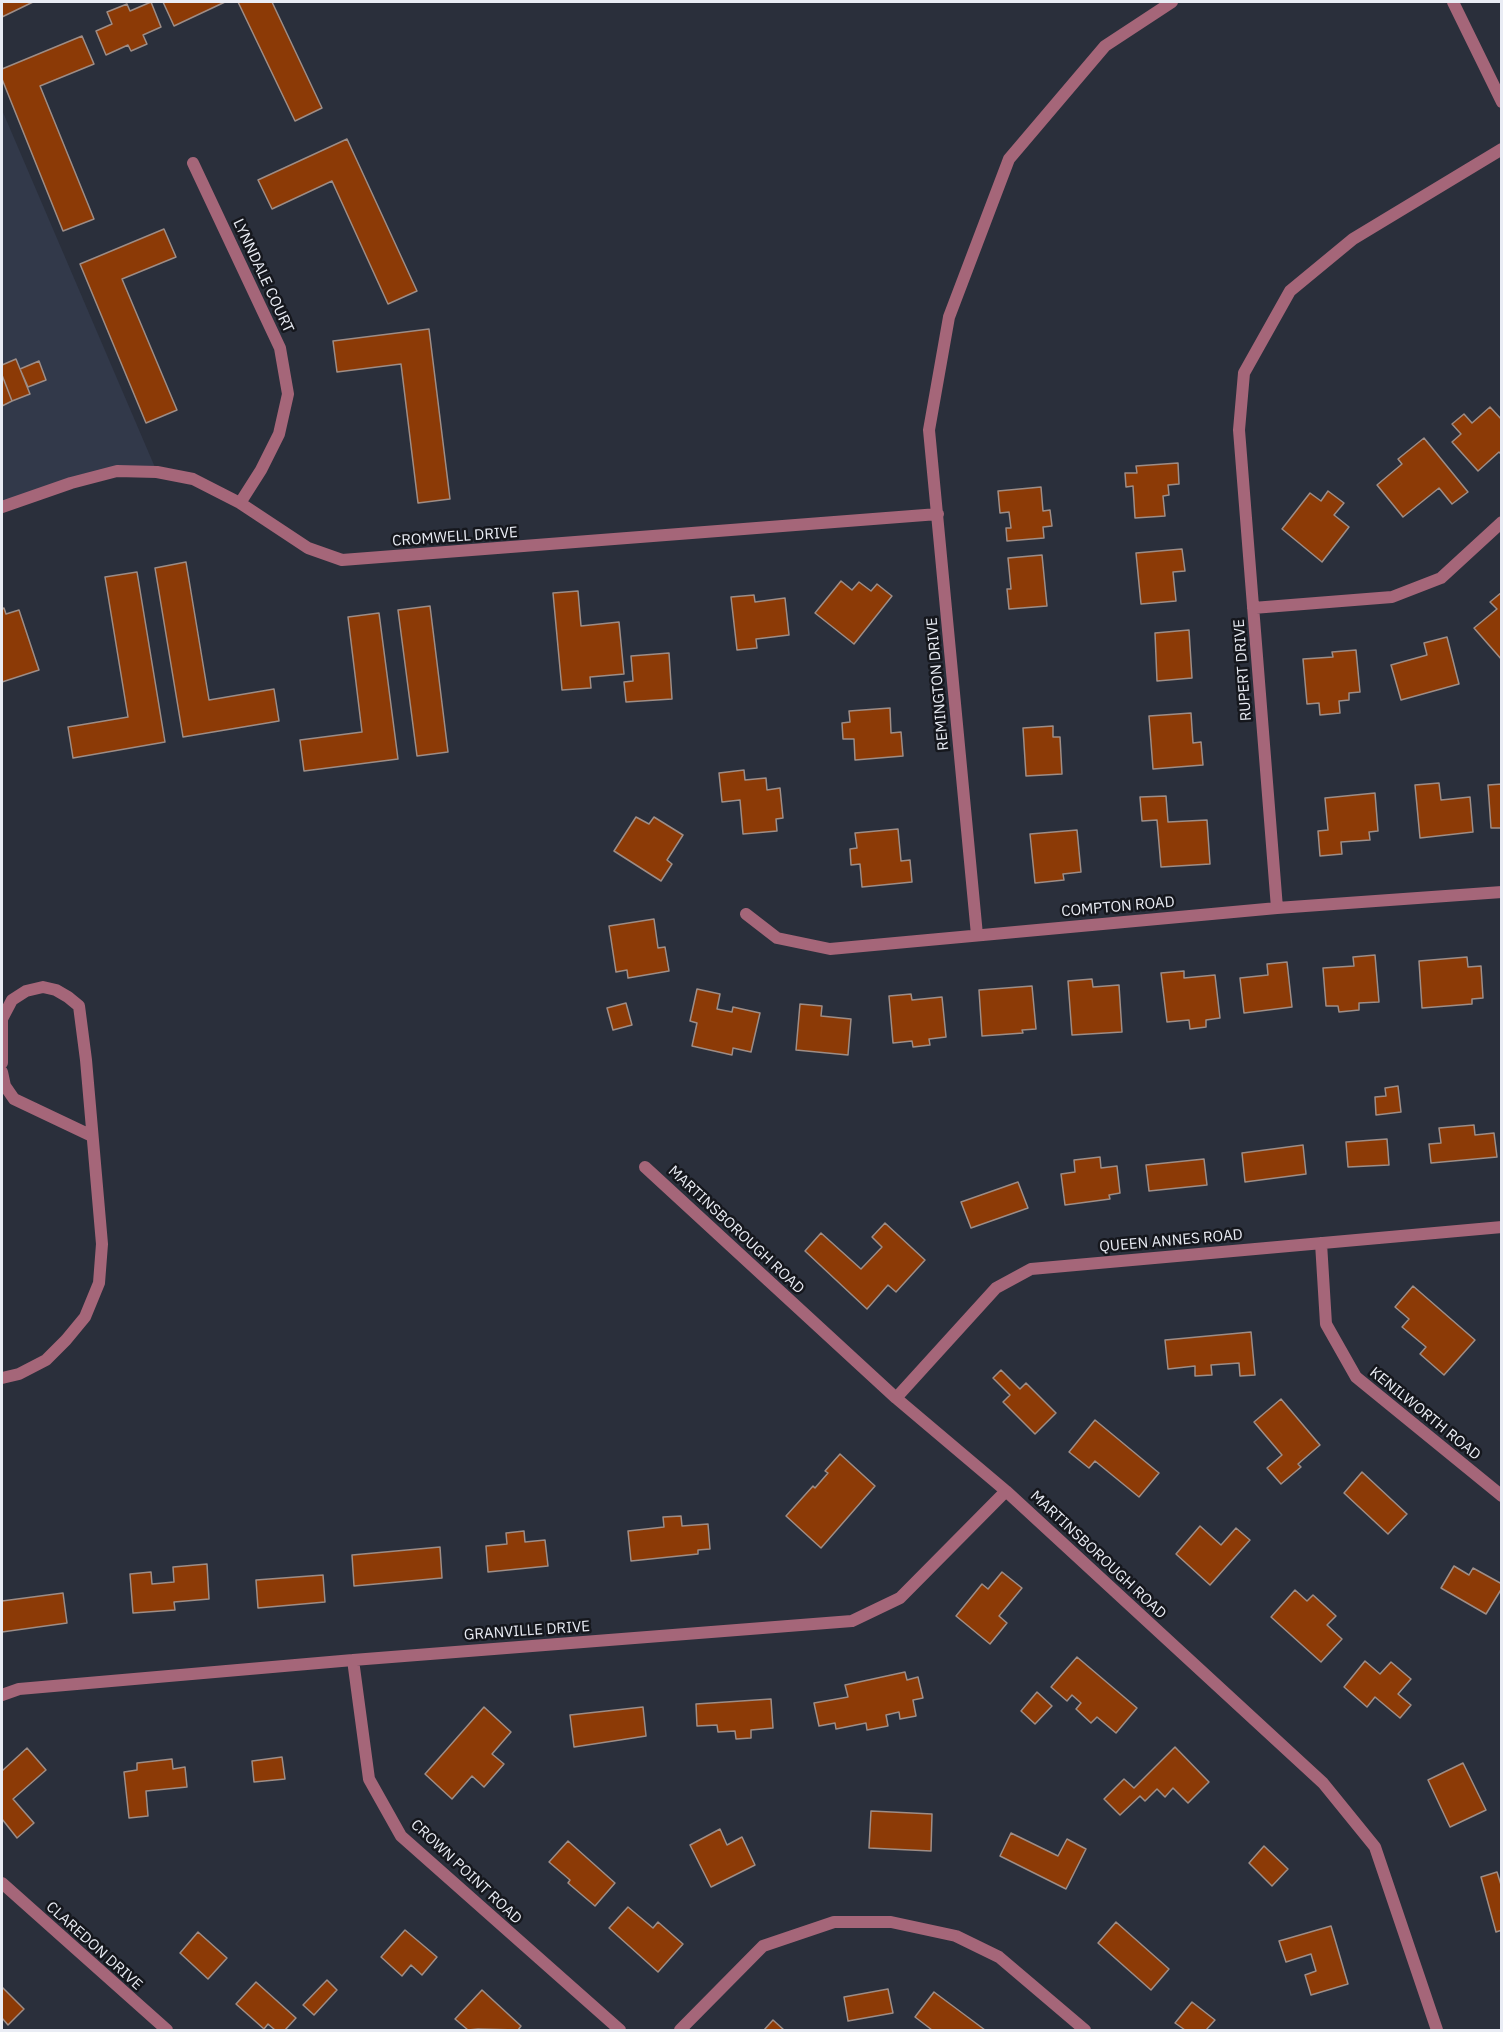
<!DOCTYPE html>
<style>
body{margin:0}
#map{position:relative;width:1503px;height:2032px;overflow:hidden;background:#2a2f3b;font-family:"IBM Plex Sans",sans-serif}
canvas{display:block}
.frame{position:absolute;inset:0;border:3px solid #e9ecf4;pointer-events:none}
</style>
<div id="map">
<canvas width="1503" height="2032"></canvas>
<div class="frame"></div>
</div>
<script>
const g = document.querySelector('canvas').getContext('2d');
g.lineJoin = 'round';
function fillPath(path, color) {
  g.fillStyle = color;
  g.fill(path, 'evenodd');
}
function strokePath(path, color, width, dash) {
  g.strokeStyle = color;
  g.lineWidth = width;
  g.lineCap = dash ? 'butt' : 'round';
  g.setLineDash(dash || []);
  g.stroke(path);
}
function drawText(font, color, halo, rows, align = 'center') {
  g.font = font + ' "IBM Plex Sans",sans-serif';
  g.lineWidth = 5;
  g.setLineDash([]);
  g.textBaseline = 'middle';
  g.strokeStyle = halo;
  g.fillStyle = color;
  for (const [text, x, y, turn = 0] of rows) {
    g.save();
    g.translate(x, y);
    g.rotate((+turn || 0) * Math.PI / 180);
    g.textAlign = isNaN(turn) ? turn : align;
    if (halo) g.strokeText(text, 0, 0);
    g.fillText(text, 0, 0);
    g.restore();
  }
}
fillPath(new Path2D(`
 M2 110 157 472 117 471 2 507Z`), '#32394a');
const building = new Path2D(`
 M2 2H33L2 17Z
 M151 2 161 27 143 35 147 44 131 51 128 45 106 55 96 31 112 24 107 12 127 4 130 11Z
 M163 2H225L174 26Z
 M238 2H272L322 108 295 121Z
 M82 36 94 64 40 86 94 219 63 231 2 79V69Z
 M347 139 417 291 388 304 332 181 272 209 258 180Z
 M164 229 176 257 122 279 177 410 146 423 80 264Z
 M429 329 450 499 418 503 401 364 337 372 333 341Z
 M16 359 30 394 12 401 2 375V365Z
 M39 361 46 380 28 387 20 369Z
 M2 375 12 401 2 406Z
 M1490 407 1502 420V455L1499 452 1478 471 1452 442 1461 434 1452 424 1464 414 1472 423Z
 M1424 438 1468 492 1452 504 1439 488 1403 517 1377 485 1402 464 1398 459Z
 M1178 463 1179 484 1168 485 1169 495 1163 496 1165 516 1135 518 1133 486 1126 487 1125 473H1137L1136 466Z
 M1041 487 1043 511 1050 510 1052 526 1043 527 1044 538 1007 541 1006 528H1011L1009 512 1000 513 998 491Z
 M1328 491 1344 503 1334 515 1349 527 1322 562 1282 529 1310 493 1321 501Z
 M1182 549 1185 571 1173 572 1176 601 1141 604 1136 553Z
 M1042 555 1047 606 1009 609 1007 589H1011L1008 558Z
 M186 562 209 700 274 689 279 721 183 737 155 568Z
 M137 572 165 742 73 758 68 727 128 717 105 577Z
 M841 581 852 590 859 582 871 591 877 584 892 596 854 644 815 613Z
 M578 591 581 626 619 622 624 674 590 677 591 688 562 690 553 593Z
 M1502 592V660L1474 628 1497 609 1490 602Z
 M754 595 755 602 785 598 789 635 756 639 757 648 737 650 731 597Z
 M430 606 448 752 417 756 398 610Z
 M4 608 6 614 19 610 39 670 2 682V609Z
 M379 613 398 759 304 771 300 740 362 732 348 617Z
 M1189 630 1192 678 1157 681 1155 633Z
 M1447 637 1459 684 1401 700 1391 665 1427 655 1424 643Z
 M1356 650 1360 692 1349 693V700L1339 701 1340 713 1320 715 1319 703 1307 704 1303 659 1333 657 1332 652Z
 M669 653 672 699 626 702 624 682 633 681 631 656Z
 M890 708 891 733 901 732 903 756 855 760 854 739H843L842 723 850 722 849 711Z
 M1191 713 1193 743 1201 742 1203 765 1153 769 1149 716Z
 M1053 726V737H1060L1062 774 1026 776 1023 728Z
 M744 770 745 780 766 778 767 790 780 788 783 818 776 819 777 831 743 834 740 800 722 802 719 773Z
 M1439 783 1441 800 1470 797 1473 832 1420 838 1415 785Z
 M1502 784V828H1491L1488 785Z
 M1375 793 1378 831 1369 832 1370 840 1341 842 1342 854 1320 856 1318 831 1328 830 1325 798Z
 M1166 796 1168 822 1207 820 1210 864 1161 867 1157 820 1142 821 1140 797Z
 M636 817 649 824 654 817 683 835 667 860 672 864 661 881 614 851Z
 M898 829 901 861 910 860 912 882 862 887 860 864 851 865 850 849 857 848 855 833Z
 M1077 830 1081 872 1063 874 1064 880 1035 883 1030 834Z
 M654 919 658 948 665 947 669 971 628 978 627 970 616 972 609 926Z
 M1375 955 1379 1002 1359 1003V1010L1339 1012 1338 1006H1326L1323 968 1354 966 1353 957Z
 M1467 957 1468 967 1481 966 1483 998 1472 999V1004L1422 1008 1419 961Z
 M1287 962 1292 1007 1244 1013 1240 978 1268 975 1267 964Z
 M1184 971V978L1215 975 1220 1018 1206 1020V1027L1190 1029 1189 1020 1167 1022 1161 973Z
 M1092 979 1093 987 1119 985 1122 1032 1072 1035 1068 981Z
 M1032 986 1036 1029 1022 1030 1023 1033 982 1036 979 990Z
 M697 989 720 994 717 1009 732 1012 733 1007 760 1013 751 1052 733 1048 732 1055 692 1046 697 1023 690 1021Z
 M911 994 912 1000 942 997 946 1037 929 1039 930 1045 913 1047 912 1041 893 1043 889 996Z
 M626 1003 632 1025 613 1030 607 1008Z
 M800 1004 822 1006 821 1016 851 1019 848 1055 796 1050Z
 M1398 1086 1401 1112 1376 1115 1375 1097 1386 1096 1385 1088Z
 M1474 1125 1475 1135 1494 1133 1497 1157 1431 1163 1429 1144 1441 1143 1439 1128Z
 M1387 1139 1389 1165 1348 1167 1346 1142Z
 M1303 1145 1306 1174 1245 1182 1242 1153Z
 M1100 1157 1101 1168 1117 1166 1120 1193 1109 1195 1110 1199 1065 1205 1061 1174 1075 1172 1074 1160Z
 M1204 1159 1207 1185 1149 1191 1146 1165Z
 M1018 1182 1028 1208 971 1228 961 1202Z
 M885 1223 925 1260 896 1292 888 1285 867 1309 805 1251 821 1233 861 1269 882 1247 872 1237Z
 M1413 1286 1475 1340 1444 1375 1420 1354 1426 1347 1402 1327 1409 1319 1395 1307Z
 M1251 1332 1255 1375 1240 1376 1239 1363 1211 1365 1212 1375 1195 1376V1366L1168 1369 1165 1340Z
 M1001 1370 1020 1389 1026 1383 1056 1413 1035 1434 1003 1402 1010 1395 993 1378Z
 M1281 1399 1320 1445 1298 1464 1301 1467 1281 1484 1267 1468 1282 1455 1254 1422Z
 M1095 1420 1159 1473 1139 1497 1095 1461 1089 1468 1069 1452Z
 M840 1454 875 1486 821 1548 786 1516 813 1486 815 1488 828 1473 825 1471Z
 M1362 1472 1407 1514 1388 1534 1344 1493Z
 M681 1516 682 1526 708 1524 710 1549 698 1550V1554L631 1561 628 1531 664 1527 663 1517Z
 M1200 1526 1221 1545 1236 1528 1250 1540 1210 1585 1176 1554Z
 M524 1531 525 1542 545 1540 548 1566 488 1572 486 1546 507 1544 506 1533Z
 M440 1547 442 1578 354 1586 352 1555Z
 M207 1564 209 1599 174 1602 175 1610 133 1613 130 1574 151 1572 152 1584 174 1582 173 1567Z
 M1454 1566 1469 1575 1473 1568 1502 1584V1588L1486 1614 1441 1588Z
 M1002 1572 1022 1588 999 1616 1007 1623 990 1644 956 1616 982 1584 988 1589Z
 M323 1575 325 1602 258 1608 256 1580Z
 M1295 1590 1307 1601 1313 1595 1336 1616 1327 1625 1342 1639 1321 1662 1271 1617Z
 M63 1593 67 1623 2 1632V1601Z
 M1077 1657 1137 1708 1116 1733 1097 1717 1091 1723 1076 1709 1081 1703 1072 1695 1067 1701 1051 1687Z
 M1365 1661 1380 1674 1391 1662 1411 1679 1398 1694 1411 1705 1400 1718 1375 1697 1367 1707 1344 1687Z
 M905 1672 907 1680 918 1677 923 1698 913 1700 916 1716 900 1719 899 1712 886 1715 888 1726 867 1730 866 1723 836 1729 835 1723 819 1726 814 1703 848 1697 845 1685Z
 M1037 1692 1052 1706 1035 1724 1021 1711Z
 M771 1699 773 1728 751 1730V1738L736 1739 735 1731 718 1732 717 1725 697 1726 696 1704Z
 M484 1707 511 1732 492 1754 504 1764 484 1787 472 1776 452 1799 425 1774Z
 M643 1707 646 1736 574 1747 570 1715Z
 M1175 1747 1209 1782 1188 1803 1173 1788 1165 1797 1157 1789 1145 1801 1140 1796 1120 1815 1104 1799 1124 1779 1134 1788Z
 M27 1748 46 1770 13 1799 34 1823 17 1838 2 1819V1771Z
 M282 1757 285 1779 254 1782 252 1761Z
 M172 1759 173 1769 185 1767 187 1787 146 1791 148 1816 129 1818 124 1772 137 1770V1763Z
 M1463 1763 1486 1810 1450 1827 1428 1780Z
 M871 1811 932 1814 931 1851 869 1848Z
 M720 1829 727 1845 742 1837 755 1865 711 1887 690 1845Z
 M1011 1833 1058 1856 1067 1839 1086 1849 1066 1889 1000 1856Z
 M568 1841 615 1883 595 1906 568 1883 570 1880 549 1862Z
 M1264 1846 1288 1869 1272 1886 1249 1863Z
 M1497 1872 1502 1888V1930L1496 1932 1481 1877Z
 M628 1907 653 1928 658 1922 683 1944 658 1972 609 1928Z
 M1116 1922 1169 1969 1151 1990 1098 1943Z
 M1331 1926 1348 1984 1311 1995 1305 1975 1316 1971 1311 1954 1286 1962 1279 1941Z
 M405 1930 437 1957 422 1975 411 1965 402 1976 381 1957Z
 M198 1932 227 1958 208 1979 180 1953Z
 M327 1980 337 1990 314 2015 303 2005Z
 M256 1982 296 2018 285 2030H275L268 2024 264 2029 236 2004Z
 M2 1987 24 2009 8 2025 2 2018Z
 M888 1989 893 2013 848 2021 844 1997Z
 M482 1990 521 2026 518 2030 478 2029 468 2030 455 2019Z
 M934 1992 985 2030H932L915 2017Z
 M1192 2002 1215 2020 1206 2030H1185L1175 2023Z
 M773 2020 784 2030H764Z`);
fillPath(building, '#8c3a06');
strokePath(building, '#9e8d86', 1.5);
strokePath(new Path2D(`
 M1453 2 1502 102
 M193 163 280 348 288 394 279 434 261 470 240 503
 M2 507 71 483 117 471 157 472 193 479 240 503 308 548 342 560 938 514
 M1253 608 1392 597 1441 578 1502 522
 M1277 908 1239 430 1244 373 1290 291 1353 239 1502 149
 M746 914 777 938 830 949 1277 908 1502 892
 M977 935 929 430 949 317 1009 159 1105 46 1172 2
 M2 1063V1019L12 1000 26 991 43 987 56 990 68 997 79 1006 86 1060 102 1244 99 1283 85 1317 66 1340 46 1360 19 1374 2 1378
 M2 1072 5 1086 14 1099 92 1136
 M645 1167 896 1398 1006 1491 1323 1783 1375 1847 1437 2030
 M1321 1243 1326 1324 1356 1377 1502 1496
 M896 1398 996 1288 1031 1269 1502 1227
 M353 1660 369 1779 401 1836 620 2030
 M2 1695 19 1689 353 1660 852 1621 900 1598 1006 1491
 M2 1883 167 2030
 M680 2030 763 1946 834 1922H891L956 1936 999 1957 1085 2030`), '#a56679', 12);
drawText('15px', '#e9ecf4', '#15171d', [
 ["LYNNDALE COURT",263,276,65],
 ["CROMWELL DRIVE",455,537,-4],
 ["RUPERT DRIVE",1243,670,-94],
 ["REMINGTON DRIVE",938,684,-95],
 ["COMPTON ROAD",1118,907,-5],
 ["MARTINSBOROUGH ROAD",736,1230,43],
 ["QUEEN ANNES ROAD",1171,1241,-5],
 ["KENILWORTH ROAD",1425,1414,39],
 ["MARTINSBOROUGH ROAD",1098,1555,43],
 ["GRANVILLE DRIVE",527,1631,-4],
 ["CROWN POINT ROAD",466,1872,43],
 ["CLAREDON DRIVE",94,1946,42]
]);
</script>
